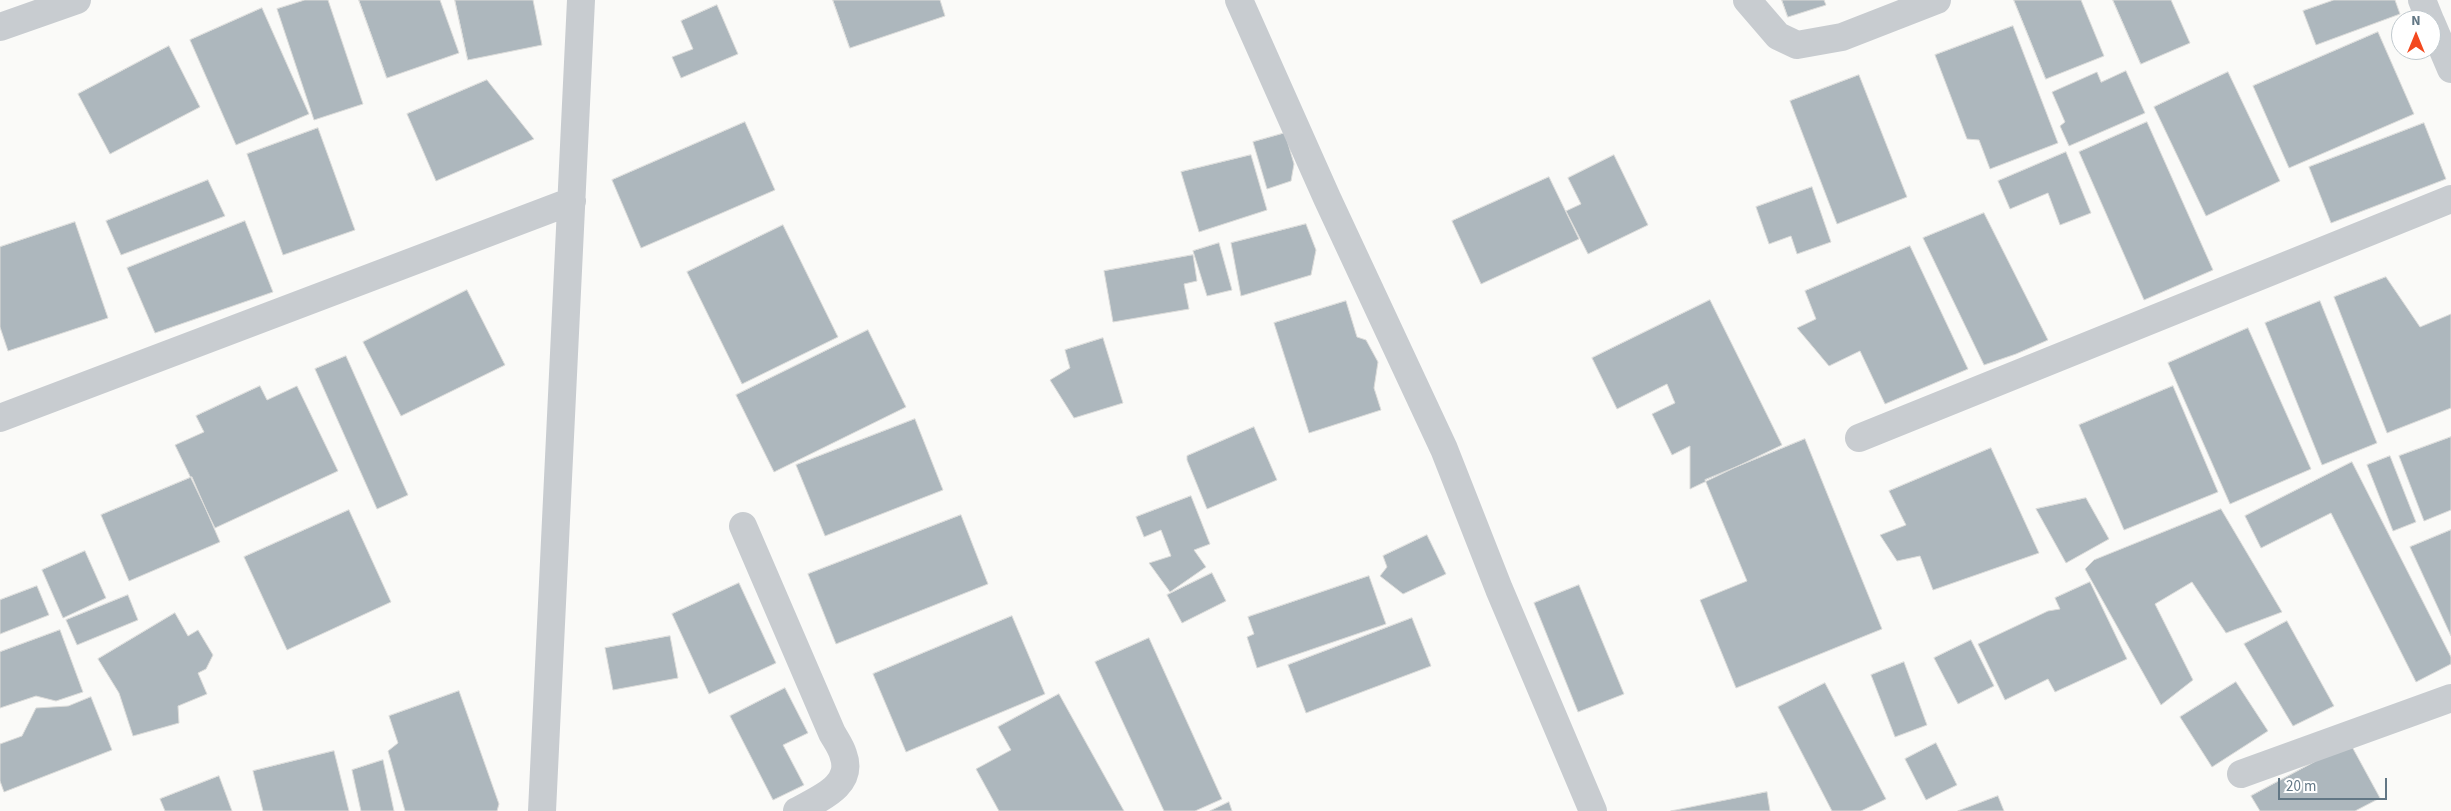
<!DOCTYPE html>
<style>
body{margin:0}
#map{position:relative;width:2451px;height:811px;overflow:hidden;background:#fafaf8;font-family:"Source Sans 3",sans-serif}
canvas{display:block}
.north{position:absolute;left:2391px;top:10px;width:50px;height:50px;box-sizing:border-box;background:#fff;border:1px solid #c0c9ce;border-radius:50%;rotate:0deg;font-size:14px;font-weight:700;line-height:20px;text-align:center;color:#627785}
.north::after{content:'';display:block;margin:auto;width:18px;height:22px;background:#f3491f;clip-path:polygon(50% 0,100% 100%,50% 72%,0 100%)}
.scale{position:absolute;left:2278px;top:778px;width:109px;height:22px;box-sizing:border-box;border:2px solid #627785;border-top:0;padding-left:6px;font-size:15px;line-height:18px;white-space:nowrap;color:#627785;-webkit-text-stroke:4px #fff;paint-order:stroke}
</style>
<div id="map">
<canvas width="2451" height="811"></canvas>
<div class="north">N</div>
<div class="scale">20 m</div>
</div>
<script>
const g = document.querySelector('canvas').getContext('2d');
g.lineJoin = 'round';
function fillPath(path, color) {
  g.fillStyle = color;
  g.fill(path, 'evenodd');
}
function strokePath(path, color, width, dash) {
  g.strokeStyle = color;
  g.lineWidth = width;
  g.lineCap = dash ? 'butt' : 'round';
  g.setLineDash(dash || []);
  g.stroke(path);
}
const building = new Path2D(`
 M305 0H328L363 104 314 120 277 9Z
 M359 0H440L459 53 387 78Z
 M455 0H533L542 45 468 60Z
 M833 0H940L945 16 850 48Z
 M1782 0H1824L1826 5 1788 17Z
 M2014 0H2081L2104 56 2046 79Z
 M2113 0H2171L2190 43 2141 64Z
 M2334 0H2395L2400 14 2316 45 2303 11Z
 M717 5 738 54 681 78 672 57 693 49 681 21Z
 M262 8 309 114 236 145 190 40Z
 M2013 26 2058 143 1990 169 1979 140 1967 139 1935 55Z
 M2378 32 2414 114 2289 168 2253 86Z
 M169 46 200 107 110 154 78 94Z
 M2126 71 2145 113 2069 146 2060 126 2065 122 2052 92 2097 72 2101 82Z
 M2228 72 2280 181 2206 216 2154 107Z
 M1859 75 1907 197 1837 224 1790 101Z
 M487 80 534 139 436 181 407 114Z
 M745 122 775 190 641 248 612 180Z
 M2147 122 2213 270 2144 300 2079 152Z
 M2424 123 2446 179 2331 223 2309 167Z
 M318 128 355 230 283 255 247 154Z
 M1285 133 1294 164 1291 181 1267 189 1253 142Z
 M2066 152 2091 213 2060 225 2048 193 2010 209 1998 181Z
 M1251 155 1267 210 1199 232 1181 172Z
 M1614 155 1648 225 1588 254 1566 211 1581 204 1568 178Z
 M1549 177 1579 239 1481 284 1452 221Z
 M208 180 225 216 121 255 106 221Z
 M1812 187 1831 242 1797 254 1791 236 1769 244 1756 207Z
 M1984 213 2048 340 2016 354 1984 365 1923 238Z
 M245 221 273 292 155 333 127 268Z
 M75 222 108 318 8 351 0 327V247Z
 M1306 224 1316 250 1311 275 1241 296 1231 243Z
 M783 225 838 337 742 384 687 272Z
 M1219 243 1232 290 1207 296 1193 251Z
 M1910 246 1968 369 1885 404 1860 351 1829 366 1797 328 1816 319 1805 291Z
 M1193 255 1197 281 1184 284 1189 309 1113 322 1104 271Z
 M2386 277 2420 327 2451 314V408L2387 433 2334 297Z
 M467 290 505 365 401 416 363 342Z
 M1710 300 1782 445 1690 489V446L1672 455 1652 414 1675 403 1667 384 1617 409 1592 358Z
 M1346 301 1357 337 1366 340 1378 362 1374 388 1381 410 1309 433 1274 323Z
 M2320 301 2377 443 2322 465 2265 323Z
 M2248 328 2311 469 2230 504 2168 363Z
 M868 330 906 407 774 472 736 395Z
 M1103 338 1123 403 1074 418 1050 380 1070 368 1065 350Z
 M346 356 408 495 377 509 315 369Z
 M260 386 267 400 297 386 338 471 215 528 175 445 204 432 196 416Z
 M2173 386 2218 492 2124 530 2079 425Z
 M915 419 943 490 825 536 796 465Z
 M1254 427 1277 480 1207 509 1187 460V456Z
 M2451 437V510L2424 521 2399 456Z
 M1805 439 1882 629 1736 688 1700 600 1747 581 1705 480Z
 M1991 448 2039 553 1933 590 1920 556 1897 561 1880 535 1906 525 1889 491Z
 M2390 456 2416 522 2393 531 2367 465Z
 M2352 462 2451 657V664L2416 682 2331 513 2261 548 2245 516Z
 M192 477 220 542 129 581 101 515Z
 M1191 496 1210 544 1194 550 1206 567 1170 592 1149 563 1171 556 1161 530 1144 537 1136 517Z
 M2086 498 2109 539 2066 563 2036 509Z
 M2221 509 2282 612 2226 633 2192 582 2155 604 2193 680 2161 705 2085 569 2094 560Z
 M349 510 391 602 287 650 244 557Z
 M961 515 988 584 836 644 808 574Z
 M2451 530V636L2410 547Z
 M1427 535 1446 574 1403 594 1380 576 1387 567 1383 556Z
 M85 551 106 598 63 618 42 570Z
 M1212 573 1226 601 1182 623 1167 595Z
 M1369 576 1386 624 1257 668 1247 637 1254 634 1248 617Z
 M2090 582 2127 659 2055 692 2048 679 2005 700 1978 644 2048 611 2060 609 2055 598Z
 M739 583 776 663 709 694 672 614Z
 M1579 585 1624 694 1578 712 1534 603Z
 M37 586 49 615 0 634V600Z
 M128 595 138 620 77 645 66 620Z
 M175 613 188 636 198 630 213 655 206 669 198 673 207 694 178 706 179 723 133 736 119 693 98 659Z
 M1012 616 1045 694 906 752 873 674Z
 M1412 618 1431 666 1306 713 1288 665Z
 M2287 621 2334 706 2293 726 2244 644Z
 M60 630 83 692 56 701 36 696 0 708V652Z
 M670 636 678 678 613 690 605 648Z
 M1149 638 1222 799 1195 811H1164L1095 662Z
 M1971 640 1994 686 1958 704 1934 658Z
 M1904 662 1927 725 1895 737 1871 675Z
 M2236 682 2268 731 2212 767 2180 717Z
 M1825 683 1886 799 1861 811H1832L1778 707Z
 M785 688 808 733 783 745 804 785 773 800 730 716Z
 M459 691 499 804 497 811H405L388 751 398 743 389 716Z
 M1059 694 1124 811H999L976 769 1011 750 998 727Z
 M91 697 112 750 4 792 0 781V744L22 736 36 708 68 706Z
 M1936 743 1957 785 1926 800 1905 759Z
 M2350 743 2380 798 2355 811H2260L2251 796Z
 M334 751 349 811H263L253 771Z
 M383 760 394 811H361L352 770Z
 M219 776 232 811H165L160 799Z
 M1767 792 1770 811H1671Z
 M1998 796 2004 811H1958Z
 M1229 802 1232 811H1210Z`);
fillPath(building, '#adb7bd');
strokePath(building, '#dcdcda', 1);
strokePath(new Path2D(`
 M1239 0 1327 198 1444 449 1499 589 1593 811
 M1747 0 1778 36 1797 45 1842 37 1937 0
 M2422 0 2430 20
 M2431 22 2451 69
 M0 27 77 0
 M0 418 572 201
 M1859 438 2451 199
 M743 526 832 733C836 740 841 747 843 754 855 786 818 799 797 811
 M2241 774 2451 698
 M542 811 581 0`), '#c8ccd0', 28);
</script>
